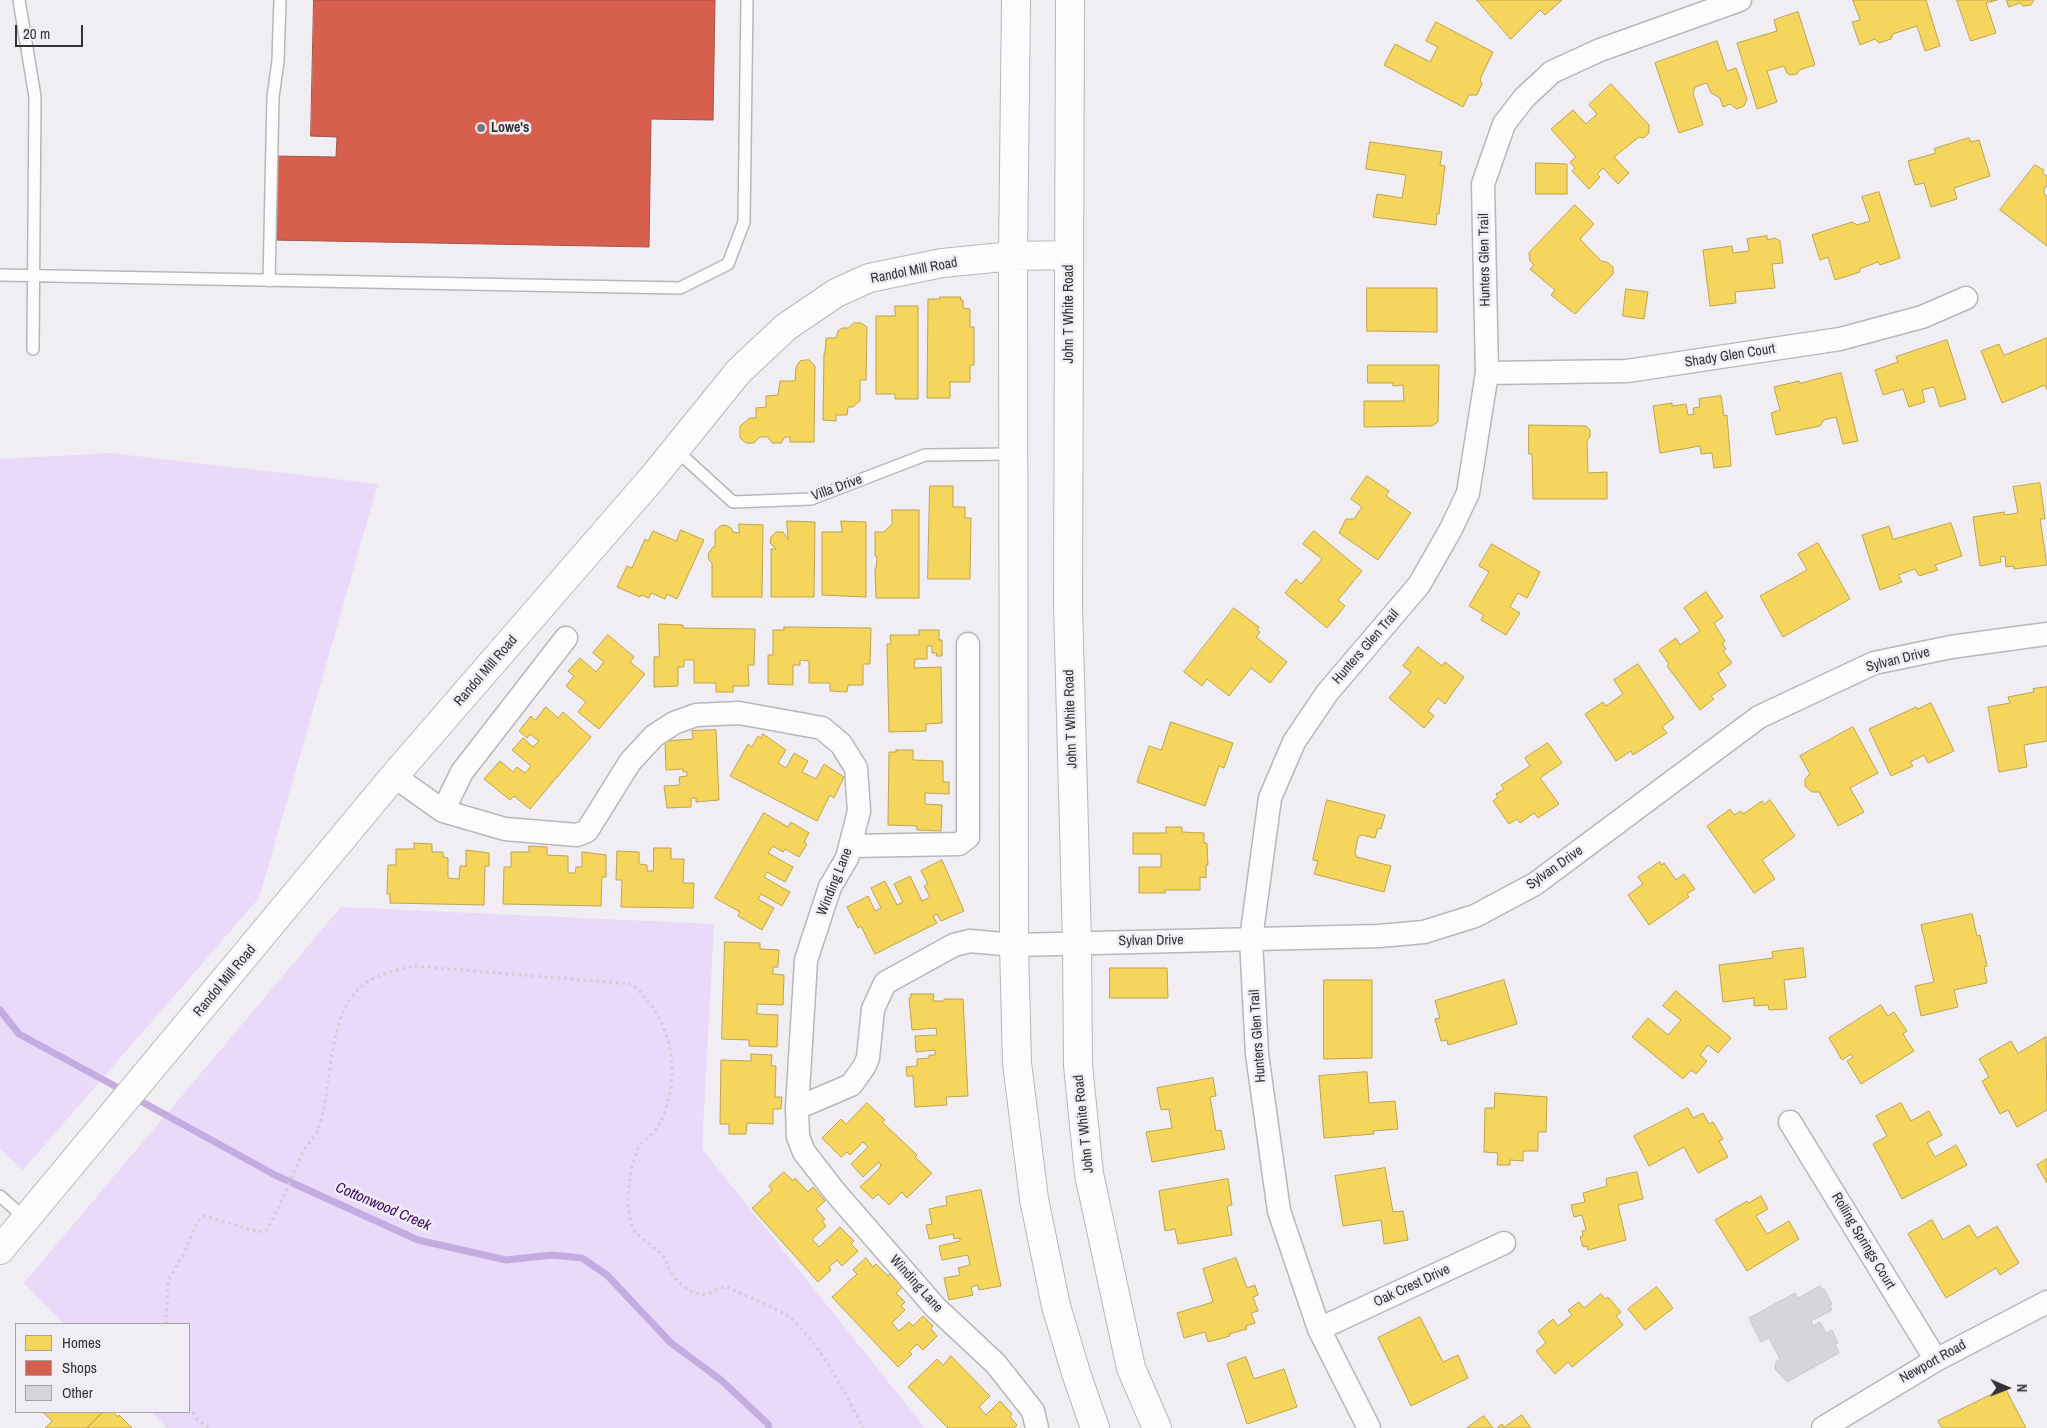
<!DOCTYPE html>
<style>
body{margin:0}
#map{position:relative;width:2047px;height:1428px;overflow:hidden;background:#f0eef3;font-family:"Archivo Narrow",sans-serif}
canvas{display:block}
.legend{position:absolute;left:15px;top:1323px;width:175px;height:90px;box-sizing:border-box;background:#f0edf4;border:1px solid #a5a2a8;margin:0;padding:6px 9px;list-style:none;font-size:15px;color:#343235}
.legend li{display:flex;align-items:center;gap:10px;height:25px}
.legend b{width:25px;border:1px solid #a5a2a8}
.north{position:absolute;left:1982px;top:1363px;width:50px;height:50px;-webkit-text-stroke:4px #f0edf4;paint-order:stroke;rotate:91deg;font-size:14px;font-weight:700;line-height:20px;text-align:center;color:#343235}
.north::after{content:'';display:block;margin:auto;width:18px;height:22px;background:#343235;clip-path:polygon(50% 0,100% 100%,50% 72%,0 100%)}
.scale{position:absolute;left:15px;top:25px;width:68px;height:22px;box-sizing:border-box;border:2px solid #343235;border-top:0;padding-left:6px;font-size:15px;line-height:18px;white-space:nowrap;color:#343235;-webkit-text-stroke:4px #f0edf4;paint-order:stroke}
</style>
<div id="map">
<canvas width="2047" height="1428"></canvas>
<ul class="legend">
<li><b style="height:14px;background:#f6d55c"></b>Homes</li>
<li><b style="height:14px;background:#d6604d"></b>Shops</li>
<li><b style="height:14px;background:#d6d5d9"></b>Other</li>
</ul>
<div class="north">N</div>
<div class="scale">20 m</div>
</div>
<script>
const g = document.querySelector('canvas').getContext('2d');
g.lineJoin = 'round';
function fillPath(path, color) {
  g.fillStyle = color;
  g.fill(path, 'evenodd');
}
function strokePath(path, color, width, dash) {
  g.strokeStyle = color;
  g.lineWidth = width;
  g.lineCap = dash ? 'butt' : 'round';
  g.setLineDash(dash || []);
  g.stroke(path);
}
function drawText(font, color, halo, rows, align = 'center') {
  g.font = font + ' "Archivo Narrow",sans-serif';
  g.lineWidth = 5;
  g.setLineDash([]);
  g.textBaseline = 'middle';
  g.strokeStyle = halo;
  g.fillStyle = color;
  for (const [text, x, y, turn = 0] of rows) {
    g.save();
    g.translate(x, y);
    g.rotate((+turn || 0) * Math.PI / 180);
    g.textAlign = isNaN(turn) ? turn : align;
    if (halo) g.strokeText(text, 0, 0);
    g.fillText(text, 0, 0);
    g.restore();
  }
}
fillPath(new Path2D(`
 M110 453 378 484 259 898 23 1170 0 1149V459Z
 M341 907 714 924 702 1149 925 1428H167L151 1412H189V1324H65L24 1283Z`), '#e8daf8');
const homes = new Path2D(`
 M1477 0H1562L1545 15 1540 10 1511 39Z
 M1853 0H1926L1940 46 1925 51 1917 26 1893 34 1891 39 1879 43 1875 39 1860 45 1852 22 1860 20Z
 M1957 0H1997L1986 3 1996 33 1971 41Z
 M2007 0H2034L2031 5 2023 6 2020 3 2009 7Z
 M1798 12 1815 65 1799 70 1797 74 1790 75 1787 73 1784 66 1767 71 1777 102 1757 109 1737 43 1777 31 1774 20Z
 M1436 22 1493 52 1480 79 1482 84 1477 95H1469L1463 107 1384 65 1395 44 1430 62 1438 47 1426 41Z
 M1717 41 1727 71 1736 68 1747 99 1744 106 1737 109 1730 104 1723 107 1720 98 1711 93 1707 83 1695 87 1693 93 1703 125 1679 133 1655 63Z
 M1611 84 1649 125V133L1644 138 1639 137 1614 157 1629 173 1618 184 1603 168 1597 174 1600 177 1589 189 1572 171 1575 168 1570 162 1576 157 1551 129 1573 110 1586 124 1597 114 1589 105Z
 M1969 138 1971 142 1979 140 1990 176 1954 188 1957 199 1931 207 1924 183 1915 185 1908 161 1936 153 1934 149Z
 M1370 142 1442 152 1440 165 1445 166 1439 214 1437 213 1436 225 1373 217 1377 194 1402 198 1406 175 1366 169Z
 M1536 163 1567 164V194H1536Z
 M2035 165 2044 170 2042 173 2047 176V186L2044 188V194L2047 196V246L2000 210Z
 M1879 192 1900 258 1880 265 1878 262 1859 269 1860 272 1835 280 1828 257 1820 260 1812 235 1852 222 1857 225 1870 221 1862 197Z
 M1575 205 1594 224 1580 239 1601 261 1607 262 1613 267V274L1575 314 1551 295 1555 290 1530 269 1534 265 1530 261 1529 253Z
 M1767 236V240L1775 238 1780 241 1783 263 1772 264 1775 288 1735 292 1736 303 1710 306 1703 250 1732 246 1733 253 1749 251 1747 239Z
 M1367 288H1437V332L1367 331Z
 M1626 289 1648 292 1644 319 1623 316Z
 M940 297H961L960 300H963V308L970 309V327H974V365H970V382H950V398H927L928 299H940Z
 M895 306H918V399H895V394H876V316H895Z
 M854 323H861L867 327 866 380H860V401L853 407H848L847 415H836V421L823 420 824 353H825L826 338H836L838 331 842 328H848Z
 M2047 338V390L2045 385 2002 403 1981 351 1999 344 2004 355Z
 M1947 340 1966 399 1940 407 1934 387 1922 390 1925 402 1909 407 1903 389 1883 395 1875 370 1898 362 1896 357Z
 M809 360 815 366 814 442H790V437H785L781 443H772L768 437H760L754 443H746L740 438V426L750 418H756V408L766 407V396L778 395 780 381H795L796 367 800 361Z
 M1368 365H1439L1438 422 1432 426 1364 427V401H1404L1403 385 1393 386V383H1368Z
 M1841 373 1858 441 1843 444 1836 417 1824 420 1820 426 1776 435 1771 413 1780 410 1774 387 1799 381 1800 383Z
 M1721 396 1724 416 1727 415 1731 466 1714 468 1712 453 1701 454 1700 446 1660 453 1653 406 1672 403V406L1686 404 1688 415 1694 414 1693 408 1700 407 1699 399Z
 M1529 425 1586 426 1590 430V437L1587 440 1588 473 1607 472V499H1533L1532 454H1529Z
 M1367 476 1389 491 1386 496 1411 513 1378 560 1339 533 1346 519H1354L1362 507 1351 499Z
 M2040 483 2045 519H2040L2047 565 2014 569V566L2006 567 2005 556 2000 557 2001 562 1980 566 1973 517 2004 512 2005 515 2018 513 2013 487Z
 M930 486H953V507H965V518H971L970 579H928Z
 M892 510H919V598H876L875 568H876L877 557 875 556V532H884L892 524Z
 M787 521 815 522 814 597H771V549H776L770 543 771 537 776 532H783L788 539Z
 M841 521 866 522V597L822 595V532H842Z
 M1951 523 1962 556 1935 565 1938 570 1919 576 1915 569 1898 575 1902 582 1880 590 1862 535 1889 526 1893 539Z
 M739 524 763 525 762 597H712V563L709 560 708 554 713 547H715V531L720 526 725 525 731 528 733 532 739 533Z
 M681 530 704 540 677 599 667 594 665 599 651 593 649 598 641 595 640 597 617 587 627 566 632 568 645 539 648 541 653 531 676 541Z
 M1314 531 1362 571 1338 600 1345 606 1327 628 1285 593 1296 579 1301 584 1322 559 1303 544Z
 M1818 543 1850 599 1783 637 1760 596 1807 570 1798 554Z
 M1492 544 1540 572 1527 598 1518 593 1510 607 1520 613 1506 635 1481 620 1484 615 1469 606 1489 572 1479 566Z
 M1706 592 1723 617 1714 623 1725 641 1722 643 1726 649 1723 651 1732 663 1718 673 1726 686 1711 696 1714 699 1700 710 1667 666 1669 664 1659 650 1676 638 1680 645 1700 631 1684 608Z
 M1234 608 1259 627 1257 630 1260 632 1256 637 1287 662 1270 683 1251 668 1229 696 1207 679 1202 686 1184 672Z
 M659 624 683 625V628L755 629 754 665H748L749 686H733V692H716V683H694V660H684V667H678V686L654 687V657H659Z
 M784 627 871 628 870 664H863V685H848L847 692 830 691V683H809V661L800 660V665H793V685L768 684V655H773V630H784Z
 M919 630H939V640H942V656H936L937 653H932V646H927V659H915L914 668 941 667 942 723 926 724V731L889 732 887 644H891L890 635H919Z
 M608 635 634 657 630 662 645 674 599 729 578 712 586 702 566 686 574 676 568 671 580 658 596 672 604 662 593 653Z
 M1418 647 1442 666 1445 662 1464 677 1445 704 1438 698 1428 711 1434 716 1424 728 1389 698 1411 672 1403 666Z
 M1638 664 1674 718 1662 727 1667 733 1633 755 1631 751 1616 761 1585 714 1603 702 1606 706 1623 694 1614 680Z
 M2047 687V741L2024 745 2027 767 1999 772 1988 707 2010 703 2008 697 2034 692 2033 689Z
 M1931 703 1954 751 1928 763 1924 755 1910 762 1913 766 1891 776 1869 729 1916 707 1917 709Z
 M546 707 558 718 563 712 591 737 530 809 514 796 510 800 484 779 500 761 513 772 517 767 525 773 531 766 512 750 523 738 533 747 539 741 530 734 527 738 519 731 531 716 535 720Z
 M1171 722 1233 743 1224 768 1219 766 1205 806 1137 782 1149 746 1161 750Z
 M1853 727 1878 773 1850 788 1864 812 1838 826 1819 792H1812L1805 786V779L1810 774 1800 756Z
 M716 730 719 800 696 802V798H691V807L667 808 664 786 680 785 679 777 687 776V772H683V769L666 770 665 741 693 739 692 731Z
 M763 734 786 750 778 763 786 768 794 753 808 761 802 772 816 779 824 764 844 777 834 798 830 795 817 821 730 776 748 744 752 747 758 736 761 738Z
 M1548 743 1562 763 1540 778 1559 804 1538 818 1534 813 1520 823 1517 819 1509 824 1493 801 1498 797 1496 794 1504 789 1501 785 1530 766 1525 758Z
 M896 750H913V760L943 761V782H949V794L925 793V804L942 805 941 831 917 830V826L888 825 889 752H896Z
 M1327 800 1385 815 1381 829 1378 828 1375 838 1362 835 1358 837 1355 853 1357 857 1391 866 1384 892 1314 874 1318 861 1313 860Z
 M1770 800 1795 836 1762 860 1775 879 1754 893 1707 826 1730 809 1734 815 1741 811 1743 814 1762 801 1764 804Z
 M764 813 788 827 791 822 809 833 804 842 807 844 799 857 785 849 783 852 773 846 768 853 793 867 785 882 767 872 764 877 790 892 782 906 761 894 758 899 774 908 762 930 738 916 740 912 715 898Z
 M1166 827H1182V832L1204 833V843H1207L1208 865H1206V878L1200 877V890H1165V893H1139V867H1161V854H1133V833H1166Z
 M414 843 432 844V852H443V857L448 858V878L459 879 460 866H466V850L489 853V866H485L484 905 390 903V894H387L388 865H396V849H414Z
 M529 846 547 847V855L568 856V873H575L576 867H582V852L606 855V877H602L601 906 503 904 504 867H511V852H529Z
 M654 848H671V859H684L683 883H694L693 908 621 907 622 880H616L617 851 639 852V864L647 865V871H653Z
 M942 860 964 911 941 921 937 914 933 916 937 923 875 954 861 926 858 928 847 907 868 896 875 911 881 908 871 888 885 881 897 905 903 902 894 884 910 876 922 901 930 897 924 886 928 884 921 871Z
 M1660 862 1662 865 1664 863 1676 880 1684 874 1695 889 1687 894 1689 897 1649 925 1628 895 1643 884 1638 877Z
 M1972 914 1977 936 1980 935 1987 966 1984 967 1987 983 1954 990 1958 1007 1921 1016 1915 986 1934 982 1921 925Z
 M725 942 760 943V949L779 950 778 967H773V974L784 975 783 1005 757 1004V1014L778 1015 777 1047 749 1046V1040L722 1039Z
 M1803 948 1806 977 1784 980 1787 1009 1769 1010 1768 1005 1754 1006V998L1723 1002 1719 965 1773 958 1772 952Z
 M1110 968H1167L1168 998H1110Z
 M1324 980H1372V1058L1324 1059Z
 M1504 980 1517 1024 1448 1045 1447 1040 1441 1041 1435 1019 1440 1018 1435 1001Z
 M1676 991 1731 1038 1718 1053 1708 1045 1700 1055 1707 1061 1696 1074 1691 1070 1683 1079 1632 1037 1648 1018 1668 1035 1681 1020 1663 1006Z
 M911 994H934L933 1001H944V999H963L968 1096 946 1097 947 1105 915 1107 913 1076H907L906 1067 917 1066V1059L929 1058V1055H935V1050L916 1052 915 1036 937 1035 936 1028 912 1030 909 998 911 997Z
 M1881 1005 1888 1016 1894 1012 1907 1031 1903 1034 1914 1051 1861 1084 1847 1061 1853 1057 1851 1054 1842 1060 1829 1038Z
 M2046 1037 2047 1110 2017 1127 2008 1110 2000 1114 1982 1081 1989 1077 1979 1059 2011 1041 2018 1053Z
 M751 1054 772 1055 771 1066H776L775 1097H782L781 1109H773V1124L747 1123 746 1134H729V1124H720L721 1060 751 1061Z
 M1367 1072 1369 1103 1395 1101 1398 1129 1373 1131 1374 1134 1324 1138 1319 1076Z
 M1213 1078 1216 1096 1210 1097 1216 1131 1221 1130 1225 1149 1152 1162 1146 1132 1172 1128 1169 1109 1161 1110 1157 1088Z
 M1495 1093 1547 1097 1546 1132H1538V1151H1523V1161L1510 1160V1165H1497L1498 1153 1484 1152 1485 1108H1494Z
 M867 1103 885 1120 882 1122 917 1155 915 1157 932 1173 907 1198 902 1192 889 1205 878 1194 873 1199 860 1187 879 1169 881 1165 879 1162 863 1177 851 1164 868 1147 863 1142 850 1155 847 1152 841 1157 822 1138 841 1119 846 1124Z
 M1901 1103 1911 1121 1929 1111 1942 1135 1927 1143 1935 1157 1956 1145 1967 1165 1902 1199 1873 1144 1887 1136 1876 1116Z
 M1688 1108 1693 1118 1703 1113 1709 1124 1713 1122 1723 1139 1719 1141 1728 1157 1698 1173 1684 1147 1649 1166 1634 1136Z
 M2047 1159V1183L2037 1165Z
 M1385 1168 1393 1212 1403 1211 1408 1240 1384 1244 1381 1220 1343 1226 1335 1176Z
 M784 1172 793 1181 795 1178 808 1192 813 1187 825 1201 816 1209 825 1219 822 1221 826 1226 812 1239 819 1247 840 1227 854 1241 851 1244 858 1251 842 1266 837 1260 829 1267 831 1270 818 1282 752 1208 772 1190 769 1186Z
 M1637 1172 1643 1199 1618 1205 1626 1240 1588 1250 1587 1246 1583 1247 1580 1237 1583 1236 1582 1231 1586 1230 1582 1215 1574 1217 1571 1205 1585 1202 1583 1193 1607 1186 1606 1179Z
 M1228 1179 1232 1205 1227 1206 1232 1235 1178 1244 1175 1229 1165 1231 1159 1191Z
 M981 1190 1001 1286 979 1290 978 1285 971 1287 973 1295 949 1300 944 1278 960 1275 958 1268 970 1265 968 1255 942 1260 939 1246 960 1241V1238L954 1239 953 1234 929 1239 926 1225 932 1224 929 1209 947 1205 946 1197Z
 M1761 1196 1768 1209 1756 1216 1767 1234 1789 1221 1799 1239 1747 1271 1715 1220 1747 1201 1748 1203Z
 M1932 1220 1943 1240 1969 1225 1977 1238 1997 1226 2019 1263 2000 1275 1996 1268 1946 1298 1908 1234Z
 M866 1258 873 1267 876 1264 888 1276 891 1273 904 1286 896 1293 905 1302 901 1306 905 1310 892 1323 899 1331 909 1322 913 1326 923 1316 933 1326 931 1329 937 1336 923 1350 917 1344 909 1352 912 1354 898 1367 832 1297 857 1274 853 1270Z
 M1236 1258 1247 1288 1255 1285 1258 1295 1253 1297 1258 1311 1251 1313 1255 1323 1246 1326 1247 1329 1229 1334 1230 1336 1208 1342 1205 1332 1184 1338 1177 1313 1213 1302 1203 1269Z
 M1657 1287 1673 1308 1645 1330 1628 1309Z
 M1601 1294 1605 1299 1608 1297 1621 1312 1616 1316 1623 1325 1572 1367 1568 1362 1555 1374 1536 1351 1546 1343 1538 1332 1553 1319 1558 1326 1572 1315 1568 1310 1579 1302 1584 1308Z
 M1420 1317 1443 1362 1458 1355 1468 1378 1411 1406 1378 1338Z
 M951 1356 990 1396 979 1407 986 1415 1000 1401 1012 1414 1010 1417 1017 1425 1014 1428H948L908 1387 937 1359 943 1365Z
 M1246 1357 1254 1379 1284 1369 1297 1407 1247 1424 1227 1364Z
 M2005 1388 2026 1428H1942L1938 1421Z
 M43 1412H103L87 1428H45L52 1421Z
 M103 1412H113L118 1417 119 1415 132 1428H87Z
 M1522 1415 1531 1428H1497L1502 1424 1504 1427Z
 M1484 1416 1493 1428H1467Z`);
fillPath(homes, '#f6d55c');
strokePath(homes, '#bca450', 1);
const shops = new Path2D(`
 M314 0H715L713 120 651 119 649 247 272 240 273 156 336 157 337 137 311 136Z`);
fillPath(shops, '#d6604d');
strokePath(shops, '#a55246', 1);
strokePath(new Path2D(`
 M0 1010 19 1034 124 1091
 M135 1098 275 1175 418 1240 506 1260 552 1255 582 1258 607 1275 671 1343 721 1380 768 1424 769 1428`), '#c5ace0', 7);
const building = new Path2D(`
 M1820 1286 1822 1290 1824 1289 1832 1304 1830 1305 1832 1310 1811 1321 1813 1326 1820 1322 1826 1333 1832 1330 1838 1343 1835 1344 1839 1353 1787 1382 1775 1369 1776 1362 1780 1359 1769 1338 1761 1342 1749 1318 1795 1293 1798 1298Z`);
fillPath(building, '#d6d5d9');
strokePath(building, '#c8c6ca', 1);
const lane = new Path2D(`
 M19 0 35 97 33 349
 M0 275 680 288 728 264 744 222 747 0
 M269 281 273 97 278 61 280 0
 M676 450 733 502 811 499 925 455 1013 454
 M0 1196 26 1219`);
const street = new Path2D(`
 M1487 373 1627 371 1840 339 1922 317 1966 298
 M394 776 443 811 505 829 577 835 587 831 630 762 654 736 674 723 696 715 739 713 822 728 841 744 856 768 859 811 847 858 830 887 806 960 797 1108 798 1137 804 1152 835 1192 935 1307 996 1364 1033 1411 1037 1428
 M443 811 462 772 566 638
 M850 846 959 844 968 837V644
 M797 1108 851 1085 864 1067 868 1058 873 1009 885 983 954 945 970 941 1014 945 1379 936 1424 932 1475 916 1535 884 1759 717 1874 663 1951 647 2047 634
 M1790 1122 1936 1360
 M1319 1329 1504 1243
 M1369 1428 1319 1329 1279 1211 1257 1054 1251 939 1270 798 1294 742 1327 693 1419 585 1451 529 1468 493 1487 373 1483 184 1504 124 1524 98 1552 72 1600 50 1740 0
 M1823 1428 1936 1360 2047 1302`);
const secondary = new Path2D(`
 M1016 0 1013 256 1014 945 1017 1063 1034 1199 1056 1306 1076 1373 1095 1428
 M1070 0 1068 604 1077 943 1078 1065 1089 1174 1131 1368 1157 1428
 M0 1250 394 776 654 476 739 371 786 327 836 293 869 278 942 263 1013 256 1069 255`);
strokePath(lane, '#b8b6ba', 14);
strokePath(street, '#b8b6ba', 25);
strokePath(secondary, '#b8b6ba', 30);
strokePath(new Path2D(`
 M166 1324 168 1281 185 1251 197 1222 205 1216 252 1230 265 1232C281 1207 290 1179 303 1152 307 1144 315 1138 318 1130 334 1086 325 1010 367 982 381 973 399 970 414 966L632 984C674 1022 683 1076 659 1125 654 1135 640 1141 637 1151 629 1171 623 1213 635 1232 637 1235 657 1249 661 1254 666 1258 666 1262 668 1267 674 1280 690 1296 706 1294 714 1292 719 1287 727 1287 746 1296 768 1304 786 1315 814 1333 848 1397 863 1428
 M189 1407 197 1419 209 1428`), '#cfcfd0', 3, [2.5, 4]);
strokePath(lane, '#fdfcfd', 11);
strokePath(street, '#fdfcfd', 22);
strokePath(secondary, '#fdfcfd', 28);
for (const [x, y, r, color] of [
 [481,128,5,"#767478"]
]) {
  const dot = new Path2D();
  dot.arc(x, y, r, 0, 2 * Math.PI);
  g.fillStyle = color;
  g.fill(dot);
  strokePath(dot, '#f0edf4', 2);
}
drawText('bold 14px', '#343235', '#f0edf4', [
 ["Lowe's",491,128]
], 'left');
drawText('14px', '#343235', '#f0edf4', [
 ["Hunters Glen Trail",1485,260,-91],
 ["Randol Mill Road",914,271,-11],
 ["John T White Road",1069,314,-90],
 ["Shady Glen Court",1730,356,-9],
 ["Villa Drive",837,488,-20],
 ["Hunters Glen Trail",1366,647,-49],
 ["Sylvan Drive",1898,660,-14],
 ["Randol Mill Road",486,671,-49],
 ["John T White Road",1071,719,-92],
 ["Sylvan Drive",1555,868,-35],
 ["Winding Lane",835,882,-68],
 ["Sylvan Drive",1151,941,-1],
 ["Randol Mill Road",225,981,-50],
 ["Hunters Glen Trail",1258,1036,-94],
 ["John T White Road",1084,1124,-96],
 ["Rolling Springs Court",1863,1241,59],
 ["Winding Lane",916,1284,48],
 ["Oak Crest Drive",1412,1286,-25],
 ["Newport Road",1933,1362,-29]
]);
drawText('italic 15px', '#3b055f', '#f0edf4', [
 ["Cottonwood Creek",383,1207,23]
]);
</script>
